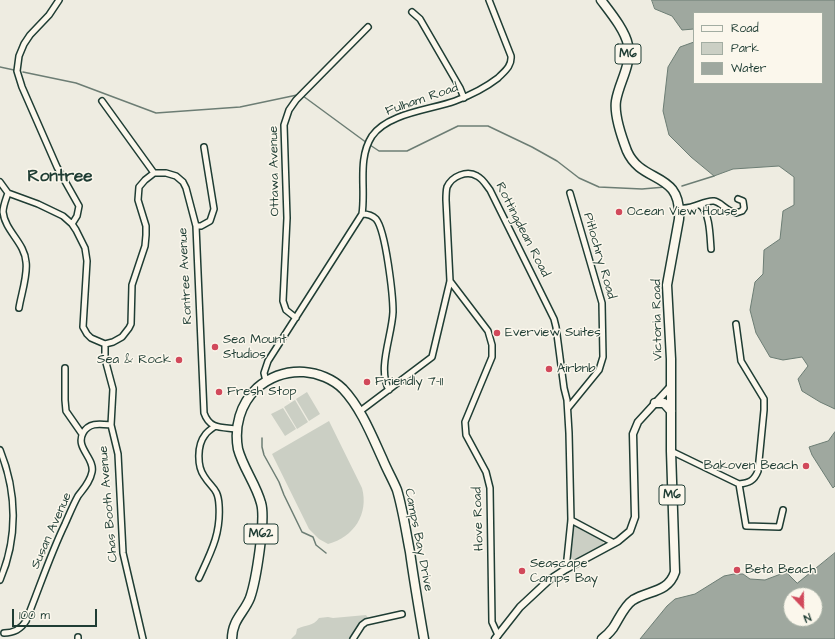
<!DOCTYPE html>
<style>
body{margin:0}
#map{position:relative;width:835px;height:639px;overflow:hidden;background:#eeece1;font-family:"Architects Daughter",sans-serif}
canvas{display:block}
.legend{position:absolute;left:693px;top:12px;width:130px;height:72px;box-sizing:border-box;background:#fbf7ec;border:1px solid #a3ada2;margin:0;padding:5px 7px;list-style:none;font-size:12px;color:#1f3d34}
.legend li{display:flex;align-items:center;gap:8px;height:20px}
.legend b{width:20px;border:1px solid #a3ada2}
.north{position:absolute;left:783px;top:587px;width:40px;height:40px;box-sizing:border-box;background:#fbf7ec;border:1px solid #a3ada2;border-radius:50%;rotate:158deg;font-size:11px;font-weight:700;line-height:16px;text-align:center;color:#1f3d34}
.north::after{content:'';display:block;margin:auto;width:14px;height:18px;background:#d1495b;clip-path:polygon(50% 0,100% 100%,50% 72%,0 100%)}
.scale{position:absolute;left:12px;top:609px;width:85px;height:18px;box-sizing:border-box;border:2px solid #1f3d34;border-top:0;padding-left:5px;font-size:12px;line-height:14px;white-space:nowrap;color:#1f3d34;-webkit-text-stroke:3px #fbf7ec;paint-order:stroke}
</style>
<div id="map">
<canvas width="835" height="639"></canvas>
<ul class="legend">
<li><b style="height:5px;background:#fbf7ec"></b>Road</li>
<li><b style="height:11px;background:#cbcfc4"></b>Park</li>
<li><b style="height:11px;background:#9fa89f"></b>Water</li>
</ul>
<div class="north">N</div>
<div class="scale">100 m</div>
</div>
<script>
const g = document.querySelector('canvas').getContext('2d');
g.lineJoin = 'round';
function fillPath(path, color) {
  g.fillStyle = color;
  g.fill(path, 'evenodd');
}
function strokePath(path, color, width, dash) {
  g.strokeStyle = color;
  g.lineWidth = width;
  g.lineCap = dash ? 'butt' : 'round';
  g.setLineDash(dash || []);
  g.stroke(path);
}
function drawText(font, color, halo, rows, align = 'center') {
  g.font = font + ' "Architects Daughter",sans-serif';
  g.lineWidth = 3;
  g.setLineDash([]);
  g.textBaseline = 'middle';
  g.strokeStyle = halo;
  g.fillStyle = color;
  for (const [text, x, y, turn = 0] of rows) {
    g.save();
    g.translate(x, y);
    g.rotate((+turn || 0) * Math.PI / 180);
    g.textAlign = isNaN(turn) ? turn : align;
    if (halo) g.strokeText(text, 0, 0);
    g.fillText(text, 0, 0);
    g.restore();
  }
}
fillPath(new Path2D(`
 M307 392 320 414 309 421 296 399Z
 M295 400 308 422 297 429 284 407Z
 M283 408 296 429 285 436 271 414Z
 M329 421 362 488C369 514 354 537 328 544L319 539 309 529 272 454Z
 M575 526 602 540 604 544 576 559H572L570 555 573 528Z
 M366 615 368 618 360 624 350 639H291L296 634 297 629C306 624 313 627 319 618L328 617 333 618Z`), '#cbcfc4');
const water = new Path2D(`
 M652 0H835V409L820 402 802 391 798 379 808 366 802 357 783 360 770 357 756 333 750 310 755 282 763 274 764 250 780 239 783 211 794 205V177L779 166 733 169 714 176 691 157 669 135 663 111 668 67 680 47 694 42V83H822V13H694V29L682 30 672 16 655 9Z
 M835 432V486L833 488 812 455 809 447 828 441Z
 M835 553V639H640L667 606 675 599 695 594 724 576 734 574H743L750 579 765 580 786 572 797 583ZM791 595H815V619H791Z`);
fillPath(water, '#9fa89f');
strokePath(water, '#6c7d74', 1);
strokePath(new Path2D(`
 M0 67 14 70
 M23 72 76 83 156 113 240 107 297 95
 M303 96 367 143
 M370 145 379 151H407L458 126H488L532 147 557 161 579 178 599 187 642 189 665 187
 M682 186 714 176
 M262 438V447L264 455 279 482 284 495 302 532 313 537 316 545 326 553`), '#6c7d74', 1.5);
const minor = new Path2D(`
 M59 0 49 15 30 35 24 44 19 56 17 71 22 87 57 167 79 206 77 216 72 224
 M412 12 420 19 460 88 464 98
 M102 101 154 173
 M0 182 8 193 38 204 63 216 72 224 76 230 85 248 87 261 83 327 87 334 91 338 105 344 113 342 122 337 129 328 131 324 132 285 145 246 146 235V226L138 200 139 187 145 180 154 173H166L176 176 183 182 186 188 196 226 204 413C210 430 222 427 237 429
 M8 193C6 199 3 206 3 212 5 231 25 243 26 262 28 275 21 295 19 308
 M700 205C710 212 710 237 711 249
 M680 208C694 210 703 200 714 201 721 202 726 211 736 213L742 211 744 208 743 201 738 199
 M362 214C368 214 372 215 376 219 386 231 393 296 393 312 392 336 377 369 389 390
 M196 226H201L210 221 214 209 204 147
 M450 281 488 331 492 345V357L465 422 466 435 486 472 490 488 492 622 498 635
 M296 318 286 310 283 301 287 218 284 125 289 110 296 100 368 27
 M105 344V359L113 389 111 425 118 454 123 553 143 639
 M65 368V400L66 411 82 434
 M266 381 264 373 268 361 362 214C366 189 357 159 372 136 388 113 430 110 455 101 471 95 485 88 498 78 505 71 512 66 511 56L489 0
 M568 408 599 370 603 357 602 303 570 193
 M359 412 432 357 450 281 446 200C446 195 446 191 447 187 452 176 467 170 477 176 483 179 486 185 490 190L554 319 556 327 564 388 567 400 569 433 571 520 566 569
 M0 450C17 492 18 538 0 580
 M671 451 739 484C749 483 754 481 758 471L764 410V399L741 361 736 324
 M739 484 746 526 779 527 783 510
 M571 520 614 543
 M199 578C211 552 221 534 219 505 218 488 212 489 204 476 197 466 197 445 205 435 207 432 211 429 214 427
 M4 633C14 633 21 629 26 621 39 589 50 555 65 524 69 515 73 505 78 496 84 488 90 482 92 472 95 458 75 448 83 433 89 422 100 424 111 425
 M78 637V639
 M353 639 362 625 366 622 402 614`);
const tertiary = new Path2D(`
 M495 639 498 635 520 607 549 580 566 569 618 541 630 531 635 517 633 434 638 422 671 386`);
const primary = new Path2D(`
 M601 0C610 12 625 30 628 45 632 65 619 82 616 101 614 115 622 138 627 151 642 185 682 170 679 219L667 285 671 359V451L675 572C668 593 649 590 633 600 624 606 619 619 613 628 610 632 606 636 602 639
 M655 403H664L671 411
 M232 639C232 620 244 613 250 598 256 581 266 519 261 503 256 484 243 468 238 449 234 427 240 404 257 388 270 377 287 371 304 372 318 373 333 379 343 389 361 408 372 436 383 460 387 470 393 480 397 490 403 510 406 532 410 552 414 581 419 610 424 639`);
strokePath(minor, '#1f3d34', 8);
strokePath(tertiary, '#1f3d34', 9);
strokePath(primary, '#1f3d34', 11);
strokePath(minor, '#fbf7ec', 5);
strokePath(tertiary, '#fbf7ec', 6);
strokePath(primary, '#fbf7ec', 8);
for (const [x, y, r, color] of [
 [619,212,4,"#d1495b"],
 [497,333,4,"#d1495b"],
 [215,347,4,"#d1495b"],
 [179,360,4,"#d1495b"],
 [549,369,4,"#d1495b"],
 [367,382,4,"#d1495b"],
 [219,392,4,"#d1495b"],
 [806,466,4,"#d1495b"],
 [737,570,4,"#d1495b"],
 [522,571,4,"#d1495b"]
]) {
  const dot = new Path2D();
  dot.arc(x, y, r, 0, 2 * Math.PI);
  g.fillStyle = color;
  g.fill(dot);
  strokePath(dot, '#fbf7ec', 1.5);
}
for (const [x, y, w] of [
 [628,54,26],
 [672,495,26],
 [261,534,34]
]) {
  const box = new Path2D();
  box.roundRect(x - w / 2, y - 10, w, 20, 3);
  g.fillStyle = '#fbf7ec';
  g.fill(box);
  strokePath(box, '#1f3d34', 1);
}
drawText('bold 12px', '#1f3d34', null, [
 ["M6",628,54],
 ["M6",672,495],
 ["M62",261,534]
]);
drawText('13px', '#1f3d34', '#fbf7ec', [
 ["Fulham Road",422,100,-19],
 ["Ottawa Avenue",275,171,-91],
 ["Rottingdean Road",522,230,63],
 ["Pitlochry Road",599,256,74],
 ["Rontree Avenue",186,276,-93],
 ["Victoria Road",658,320,-91],
 ["Chas Booth Avenue",109,504,-95],
 ["Hove Road",479,519,-92],
 ["Susan Avenue",52,531,-66],
 ["Camps Bay Drive",418,540,79]
]);
drawText('13px', '#1f3d34', '#fbf7ec', [
 ["Ocean View House",627,212],
 ["Everview Suites",505,333],
 ["Sea Mount",223,340],
 ["Studios",223,355],
 ["Sea & Rock",171,360,"right"],
 ["Airbnb",557,369],
 ["Friendly 7-11",375,382],
 ["Fresh Stop",227,392],
 ["Bakoven Beach",798,466,"right"],
 ["Seascape",530,564],
 ["Camps Bay",530,579],
 ["Beta Beach",745,570]
], 'left');
drawText('bold 17px', '#1f3d34', '#fbf7ec', [
 ["Rontree",60,177]
]);
</script>
